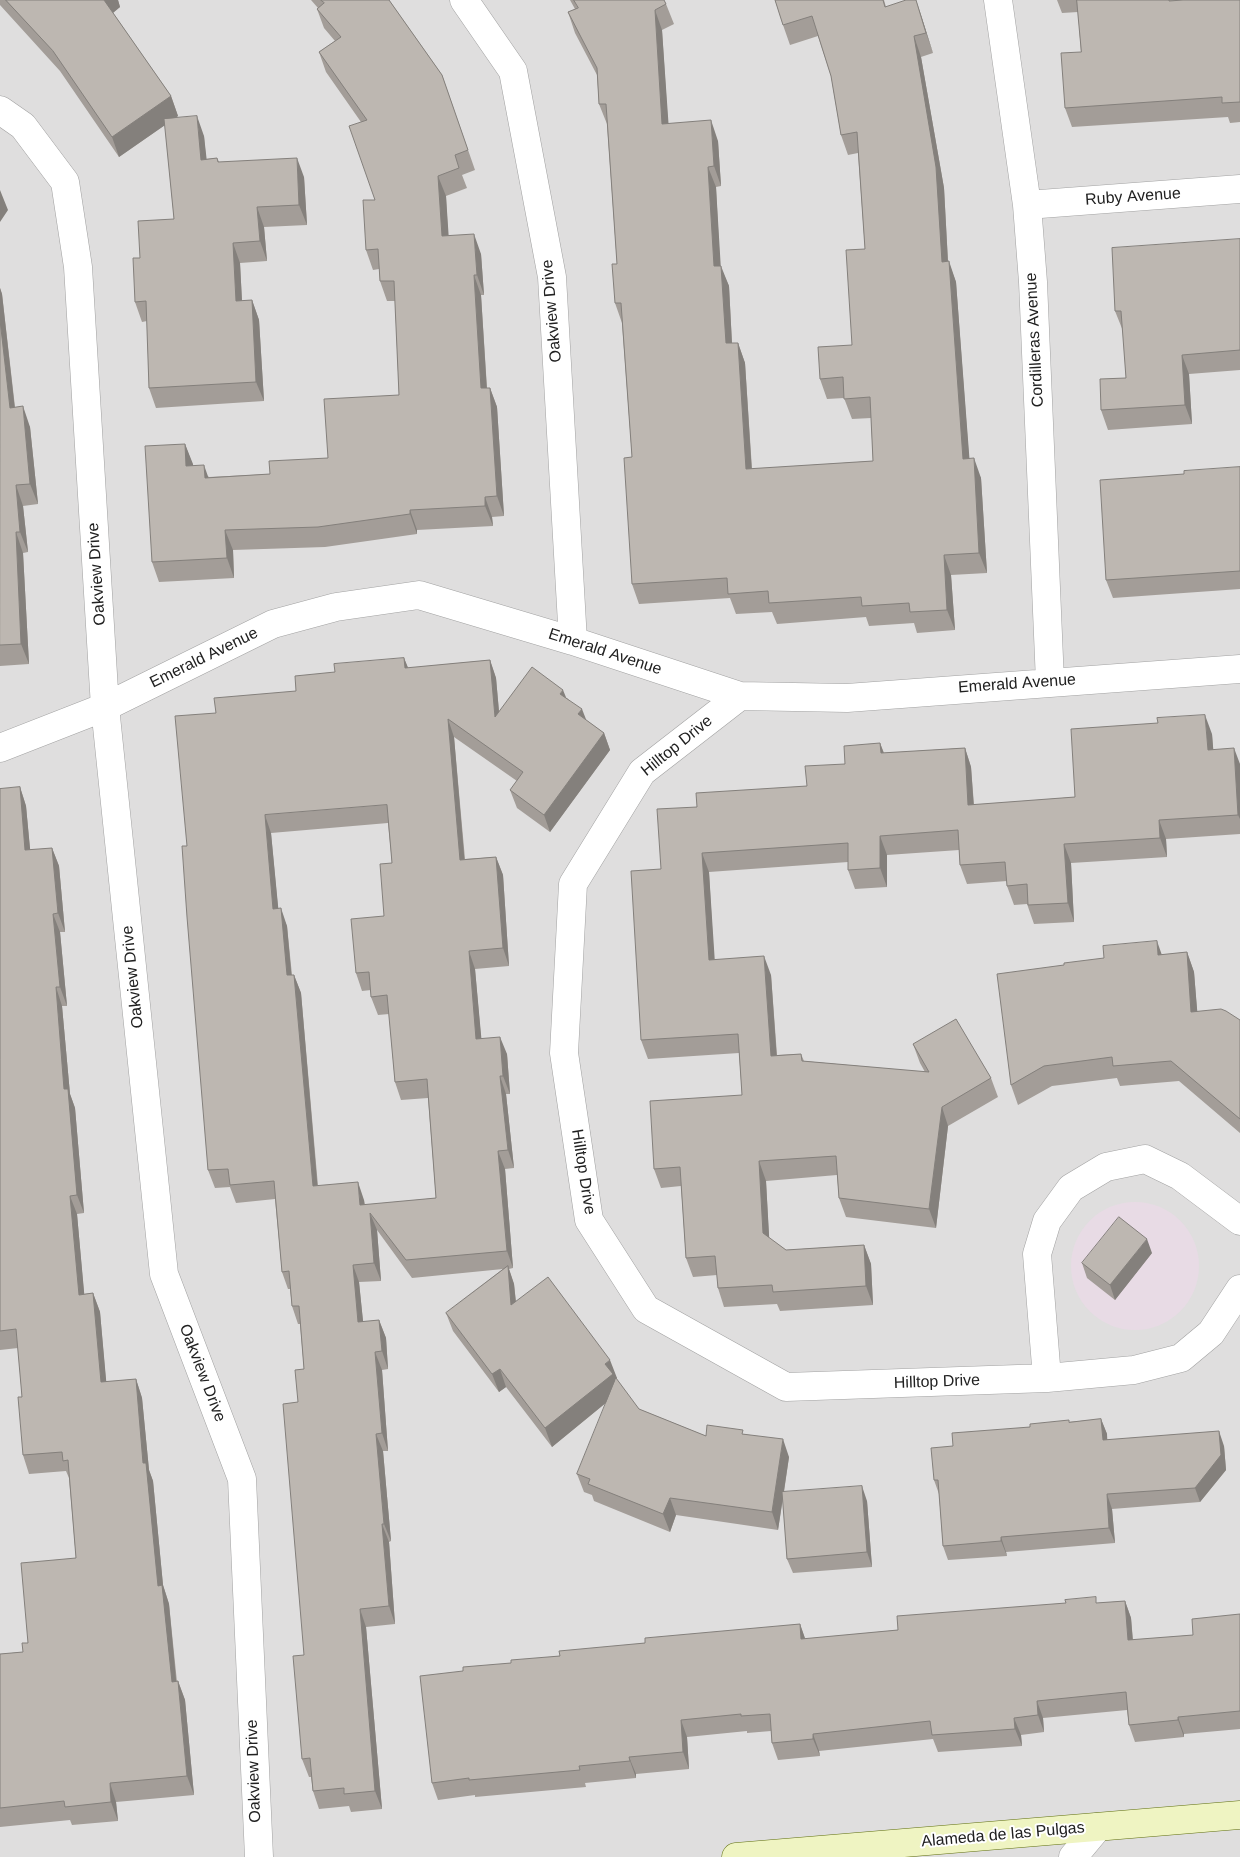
<!DOCTYPE html>
<style>
body{margin:0}
canvas{display:block;background:#f0eee8}
</style>
<canvas width="1240" height="1857"></canvas>
<script>
const g = document.querySelector('canvas').getContext('2d');
g.lineJoin = 'round';
function fillPath(path, color) {
  g.fillStyle = color;
  g.fill(path, 'evenodd');
}
function strokePath(path, color, width, dash) {
  g.strokeStyle = color;
  g.lineWidth = width;
  g.lineCap = dash ? 'butt' : 'round';
  g.setLineDash(dash || []);
  g.stroke(path);
}
function drawText(font, color, halo, rows, align = 'center') {
  g.font = font + ' Arial,sans-serif';
  g.lineWidth = 4;
  g.setLineDash([]);
  g.textBaseline = 'middle';
  g.strokeStyle = halo;
  g.fillStyle = color;
  for (const [text, x, y, turn = 0] of rows) {
    g.save();
    g.translate(x, y);
    g.rotate((+turn || 0) * Math.PI / 180);
    g.textAlign = isNaN(turn) ? turn : align;
    if (halo) g.strokeText(text, 0, 0);
    g.fillText(text, 0, 0);
    g.restore();
  }
}
fillPath(new Path2D(`
 M0 0H1240V1857H0Z`), '#dfdede');
fillPath(new Path2D(`
 M1071 1266a64 64 0 1 1 128 0a64 64 0 1 1-128 0Z`), '#e8dbe5');
const minor = new Path2D(`
 M464 0 513 71 552 277 573 641
 M998 0 1027 205 1033 282 1050 682
 M0 110 23 126 65 182 78 267 105 707 164 1274 242 1479 259 1857
 M1027 205 1240 189
 M740 696 642 772 573 884 564 1053 589 1220 646 1309 786 1387 1047 1378 1134 1370 1181 1358 1211 1333 1240 1289
 M0 748 105 707 273 624 336 607 419 595 573 641 740 696 847 698 1240 669
 M1047 1378 1037 1254 1047 1221 1071 1188 1106 1167 1145 1159 1180 1176 1240 1221
 M1073 1857 1098 1827`);
const secondary = new Path2D(`
 M736 1857 1240 1815`);
strokePath(minor, '#a2a2a2', 29);
strokePath(secondary, '#606f10', 29);
strokePath(minor, '#fff', 28);
strokePath(secondary, '#eff4c2', 28);
fillPath(new Path2D(`
 M0 0H118L120 7 113 13 171 96 178 116 175 118 204 136 206 159 217 158 219 162 304 177 307 225 264 227 267 261 240 263 242 301 252 300 259 320 264 401 156 408 149 388 147 321 142 322 135 302 140 258 174 219 165 125 119 157 60 71 0 5Z
 M311 0H389L442 75 475 170 462 175 467 188 446 196 448 235 481 254 484 295H481L487 388H490L497 407 504 516 492 517 493 526 417 530V534L325 547 233 550 234 578 159 582 152 562 185 444 193 466 209 477 270 474 328 458 399 395 395 301H387L380 281 379 269 373 270 366 250 375 200 361 122 326 72 319 52 335 41 324 28 317 9 318 8Z
 M570 0H664L666 4 674 24 662 30 668 124 718 141 721 186 716 187 720 266 729 286 732 343H738L745 363 752 469 873 461 871 418 852 419 844 398 827 399 820 379 852 345 865 249 858 153 848 155 841 135 831 76 818 36 790 45 783 25 775 0H884L886 7 916 0 933 53 921 57 944 188 948 261 956 282 969 458 981 478 987 573 951 575 955 630 917 633 914 623 869 626 866 617 777 624 772 612 736 614 730 598 639 604 632 584V457L622 323 615 303 617 264 607 124 599 104 597 75 575 33 568 12 575 9Z
 M1057 0H1240V122L1230 123 1228 117 1072 127 1065 108 1081 52 1078 12 1062 13Z
 M1240 239V370L1189 374 1192 424 1108 430 1101 410 1126 378 1123 331 1115 311Z
 M0 288 2 294 15 407 30 427 38 504 23 506 28 552 23 553 29 664 0 666Z
 M1240 467V589L1113 598 1106 580 1184 474Z
 M404 658 408 668 490 660 496 678 499 711 567 698 586 720 604 733 610 750 550 832 517 808 510 790 517 781 454 737 465 859 496 857 503 875 509 966 475 969 481 1038 507 1054 510 1094H506L514 1168 505 1169 513 1268 509 1269 514 1284 516 1302 617 1378 615 1379V1381L639 1409 706 1436 744 1434 789 1457 784 1492 867 1501 872 1567 793 1573 787 1559 783 1498 778 1530 676 1515 670 1532 594 1501 592 1495 584 1492 577 1474 607 1402 552 1447 506 1387 499 1392 453 1331 446 1313 503 1269 412 1278 377 1230 381 1281 359 1282 363 1322 379 1320 386 1338 388 1369 382 1370 388 1451H383L391 1541 389 1542 395 1624 366 1627 382 1809 351 1812 349 1806 319 1809 313 1791 311 1777H309L302 1759 304 1655 298 1402 304 1369 300 1324H298L292 1306 290 1289H288L282 1272 275 1199 236 1203 230 1187 215 1188 208 1170 187 846 216 713 296 691 335 672ZM388 823 392 863 384 916 356 973 362 991 371 990V997L378 1015 389 1014 395 1082 401 1100 428 1098 436 1198 365 1205 364 1200 318 1186 301 993 294 975H292L287 926 278 908 271 833Z
 M1212 734 1213 750 1240 764V834L1166 839 1167 857 1071 863 1074 922 1034 924 1027 904 1014 905 1007 886V881L967 884 960 865 959 850 887 855V887L855 889 848 870V862L709 872 714 960 771 975 777 1055 801 1054 804 1061 925 1072 920 1063 913 1044 991 1078 998 1097 948 1126 936 1228 846 1217 839 1198 837 1175 766 1181 769 1238 786 1250 864 1245 871 1264 873 1305 780 1311 777 1304 724 1307 718 1288 717 1275 693 1277 686 1258 681 1186 661 1188 654 1169 742 1095 739 1053 648 1059 641 1040 661 869 697 807 807 786 880 743 884 753 965 748 971 767 974 805 1075 797Z
 M20 787 26 806 30 850 52 848 59 866 65 932H60L67 1006H62L70 1094 75 1108 84 1213 77 1214 84 1294 93 1293 100 1312 106 1382 136 1379 142 1398 149 1470 153 1481 163 1585 169 1604 177 1682 178 1681 185 1700 194 1795 116 1802 118 1821 72 1825 70 1820 0 1827V1654L23 1652 76 1558 69 1478 66 1471 29 1474 23 1455 22 1397 18 1348 0 1350V789Z
 M1187 952 1194 972 1197 1011 1240 1020V1133L1179 1081 1120 1086 1117 1078 1052 1086 1018 1105 1011 1085 1162 955Z
 M1152 1253 1115 1300 1087 1278 1082 1263Z
 M1101 1419 1107 1434V1440L1224 1446 1226 1470 1200 1502 1112 1509 1115 1543 1006 1552 1007 1556 948 1560 943 1546 939 1494 934 1480 953 1446 1030 1427 1069 1422Z
 M1125 1601 1131 1618 1133 1640 1193 1635 1240 1614V1729L1184 1734V1737L1135 1742 1129 1725 1127 1710 1043 1718 1044 1732 1021 1735 1022 1746 938 1752 933 1739 819 1751 820 1756 778 1760 772 1743 771 1731 747 1733V1731L687 1737 689 1769 636 1774V1778L585 1783 586 1787 475 1797V1795L438 1800 432 1783 463 1671 511 1663 645 1643 800 1624 805 1639 898 1630 1098 1603Z`), '#a39d98');
fillPath(new Path2D(`
 M103 0H118L120 7 109 16Z
 M916 0 922 18 933 53 926 33Z
 M655 10 662 30 670 145 662 124Z
 M914 36 921 57 944 188 949 282 942 262Z
 M171 96 178 116 119 157 112 137Z
 M197 116 204 136 209 180 201 160Z
 M711 120 718 141 721 186 714 166Z
 M297 158 304 177 307 225 299 205Z
 M708 167 716 187 722 287 714 266Z
 M438 176 446 196 450 256 442 236Z
 M0 190 8 210 0 222Z
 M257 207 264 227 267 261 260 241Z
 M474 234 481 254 484 295 477 275Z
 M233 243 240 263 243 321 236 301Z
 M949 261 956 282 971 479 963 459Z
 M721 266 729 286 733 364 726 343Z
 M474 275 481 295 488 408 481 388Z
 M0 288 2 294 17 428 10 408 0 320Z
 M252 300 259 320 264 401 256 382Z
 M738 343 745 363 753 490 746 469Z
 M1182 355 1189 374 1192 424 1185 405Z
 M490 388 497 407 504 516 497 496Z
 M23 406 30 427 38 504 30 484Z
 M185 444 193 464 194 486 186 466Z
 M974 458 981 478 987 573 979 553Z
 M204 465 211 485 205 478Z
 M16 485 23 506 28 552 20 532Z
 M485 497 492 517 493 526 485 506Z
 M410 510 417 530V534L410 514Z
 M225 530 233 550 234 578 227 558Z
 M16 532 23 553 29 664 21 644Z
 M944 555 951 575 955 630 947 610Z
 M404 658 411 675 405 668Z
 M490 660 496 678 501 735 495 717Z
 M563 690 570 707 560 694Z
 M582 709 589 727 578 714Z
 M1205 715 1212 734 1215 770 1208 750Z
 M448 719 454 737 466 878 460 860Z
 M604 733 610 750 550 832 544 815Z
 M880 743 887 762 881 753Z
 M965 748 971 767 975 824 968 805Z
 M1234 748 1240 764V819L1238 815Z
 M20 787 26 806 32 869 25 850Z
 M265 815 271 833 280 926 273 909Z
 M1159 820 1166 839 1167 857 1160 838Z
 M880 836 887 855V887L880 868Z
 M1064 844 1071 863 1074 922 1068 903Z
 M52 848 59 866 65 932 58 913Z
 M702 853 709 872 716 979 709 960Z
 M496 857 503 875 509 966 503 948Z
 M281 908 287 926 293 993 287 975Z
 M53 914 60 932 67 1006 60 987Z
 M1157 941 1164 961 1158 955Z
 M469 951 475 969 483 1056 476 1039Z
 M1187 952 1194 972 1199 1032 1191 1012Z
 M764 956 771 975 778 1075 771 1056Z
 M294 975 301 993 319 1204 313 1186Z
 M56 987 62 1006 70 1094 75 1108 84 1213 77 1195 64 1089Z
 M500 1037 507 1054 510 1094 503 1076Z
 M500 1076 506 1094 514 1168 508 1150Z
 M942 1107 948 1126 936 1228 929 1209Z
 M498 1151 505 1169 513 1268 507 1251Z
 M759 1161 766 1181 770 1252 763 1233Z
 M358 1182 364 1200 366 1223 360 1205Z
 M70 1196 77 1214 86 1313 79 1295Z
 M370 1213 377 1230 381 1281 374 1263Z
 M1147 1239 1152 1253 1115 1300 1110 1285Z
 M864 1245 871 1264 873 1305 866 1286Z
 M353 1265 359 1282 365 1340 358 1322Z
 M508 1266 514 1284 518 1324 511 1305Z
 M93 1293 100 1312 108 1401 101 1382Z
 M379 1320 386 1338 388 1369 382 1351Z
 M375 1352 382 1370 388 1451 382 1433Z
 M610 1360 617 1378 615 1379 619 1392 552 1447 545 1428 605 1364Z
 M500 1369 506 1387 499 1392 492 1374Z
 M136 1379 142 1398 149 1470 153 1481 163 1585 169 1604 178 1701 172 1682 158 1586 143 1463Z
 M1101 1419 1107 1434 1108 1455 1103 1440Z
 M1219 1431 1224 1446 1226 1470 1200 1502 1195 1488Z
 M376 1434 383 1451 391 1541 384 1524Z
 M783 1439 789 1457 778 1530 772 1512Z
 M862 1486 867 1501 872 1567 867 1552Z
 M1107 1494 1112 1509 1115 1543 1109 1528Z
 M670 1498 676 1515 670 1532 663 1514Z
 M382 1524 389 1542 395 1624 389 1606Z
 M1001 1537 1006 1552 1007 1556 1001 1541Z
 M1125 1601 1131 1618 1134 1657 1128 1640Z
 M360 1609 366 1627 382 1809 375 1791Z
 M800 1624 806 1641 801 1639Z
 M178 1681 185 1700 194 1795 187 1776Z
 M1037 1701 1043 1718 1044 1732 1038 1715Z
 M1178 1717 1184 1734V1737L1178 1720Z
 M1014 1718 1021 1735 1022 1746 1015 1729Z
 M681 1720 687 1737 689 1769 683 1752Z
 M813 1734 819 1751 820 1756 813 1739Z
 M629 1757 636 1774V1778L630 1761Z
 M110 1783 116 1802 118 1821 111 1802Z`), '#84807c');
const building = new Path2D(`
 M6 0H104L171 96 112 137 53 51Z
 M321 0H389L442 75 468 150 455 155 459 168 438 176 442 236 474 234 477 275H474L481 388H490L497 496 485 497V506L410 510V514L318 527 225 530 227 558 152 562 145 446 185 444 186 466 204 465 205 478 270 474 269 461 328 458 324 399 399 395 394 281H380L378 249 366 250 363 200H375L349 126 367 120 319 52 341 37 317 9 324 3Z
 M574 0H664L666 4 655 10 662 124 711 120 714 166 708 167 714 266H721L726 343H738L746 469 873 461 870 397 844 399 843 377 820 379 818 347 852 345 846 250 865 249 857 132 841 135 831 76 812 16 783 25 775 0H883L885 7 906 0H916L926 33 914 36 936 167 942 262 949 261 963 459 974 458 979 553 944 555 947 610 910 612 909 603 862 606 861 597 769 603 768 591 728 594 727 578 632 584 624 458 632 457 621 303H615L612 264H617L606 104H599L597 68 568 12 578 8Z
 M1077 0H1169V1L1183 0H1240V102L1222 103V97L1065 108 1061 53 1081 52Z
 M197 116 201 160 217 158 218 162 297 158 299 205 257 207 260 241 233 243 236 301 252 300 256 382 149 388 146 301 135 302 133 258H140L138 221 174 219 164 119Z
 M1240 239V350L1182 355 1185 405 1101 410 1100 379 1126 378 1121 311H1115L1112 248Z
 M0 320 10 408 23 406 30 484 16 485 20 532H16L21 644 0 645Z
 M1240 467V571L1106 580 1100 480 1184 474V471Z
 M404 658 405 668 490 660 495 717 532 667 563 690 560 694 582 709 578 714 604 733 544 815 510 790 523 772 448 719 460 860 496 857 503 948 469 951 476 1039 500 1037 503 1076H500L508 1150 498 1151 507 1251 406 1260 370 1213 374 1263 353 1265 358 1322 379 1320 382 1351 375 1352 382 1433 376 1434 384 1524H382L389 1606 360 1609 375 1791 344 1794V1788L313 1791 310 1758 302 1759 293 1656 304 1655 283 1404 298 1402 295 1370 304 1369 299 1306H292L289 1271 282 1272 274 1181 230 1185 228 1169 208 1170 187 917 182 846H187L175 716 216 713 214 698 296 691 295 676 335 672 334 664ZM387 805 392 863 380 864 384 916 351 919 356 973 369 972 371 997 387 995 395 1082 427 1079 436 1198 360 1205 358 1182 313 1186 294 975H287L281 908 273 909 265 815Z
 M1205 715 1208 750 1234 748 1238 815 1159 820 1160 838 1064 844 1068 903 1028 905 1027 884 1007 886 1005 862 960 865 958 830 880 836V868L848 870V843L702 853 709 960 764 956 771 1056 801 1054 802 1061 929 1072 913 1044 956 1019 991 1078 942 1107 929 1209 839 1198 836 1156 759 1161 763 1233 786 1250 864 1245 866 1286 773 1292 772 1285 718 1288 715 1256 686 1258 680 1167 654 1169 650 1101 742 1095 738 1034 641 1040 631 871 661 869 657 809 697 807 696 793 807 786 805 766 845 764 844 746 880 743 881 753 965 748 968 805 1075 797 1071 729 1158 723 1157 718Z
 M20 787 25 850 52 848 58 913 53 914 60 987H56L64 1089H68L77 1195 70 1196 79 1295 93 1293 101 1382 136 1379 143 1463H146L158 1586 162 1585 172 1682 178 1681 187 1776 110 1783 111 1802 65 1807 64 1801 0 1808V1654L23 1652 22 1643H28L21 1563 76 1558 68 1460 63 1461 62 1452 23 1455 18 1397H22L16 1329 0 1331V789Z
 M1157 941 1158 955 1187 952 1191 1012 1221 1009 1226 1011 1240 1020V1119L1171 1061 1113 1066 1112 1057 1044 1066 1011 1085 997 974 1064 965V963L1104 958 1103 946Z
 M1119 1217 1147 1239 1110 1285 1082 1263Z
 M508 1266 511 1305 548 1277 610 1360 605 1364 613 1374 545 1428 500 1369 492 1374 446 1313Z
 M616 1378 639 1409 706 1436 707 1425 743 1430 742 1434 783 1439 772 1512 670 1498 663 1514 588 1484 590 1479 577 1474Z
 M1101 1419 1103 1440 1219 1431 1221 1455 1195 1488 1107 1494 1109 1528 1001 1537V1541L943 1546 938 1480H934L931 1448 953 1446 952 1433 1030 1427V1424L1069 1420V1422Z
 M862 1486 867 1552 787 1559 782 1492Z
 M1096 1597V1603L1125 1601 1128 1640 1193 1635 1192 1619 1240 1614V1711L1178 1717V1720L1129 1725 1126 1692 1037 1701 1038 1715 1014 1718 1015 1729 932 1735 930 1721 813 1734V1739L772 1743 770 1714 741 1716V1714L681 1720 683 1752 629 1757 630 1761 579 1766 580 1770 469 1780V1778L432 1783 420 1676 463 1671V1667L511 1663V1660L560 1656 559 1651 645 1643V1638L800 1624 801 1639 898 1630 897 1616 1066 1603 1065 1600Z`);
fillPath(building, '#bdb7b1');
strokePath(building, '#84807c', 1);
drawText('16px', '#212121', '#fff', [
 ["Ruby Avenue",1133,197,-4],
 ["Oakview Drive",552,311,-95],
 ["Cordilleras Avenue",1035,340,-93],
 ["Oakview Drive",97,574,-94],
 ["Emerald Avenue",605,652,18],
 ["Emerald Avenue",204,658,-26],
 ["Emerald Avenue",1017,684,-4],
 ["Hilltop Drive",677,746,-39],
 ["Oakview Drive",133,977,-96],
 ["Hilltop Drive",583,1172,81],
 ["Oakview Drive",202,1373,69],
 ["Hilltop Drive",937,1382,-2],
 ["Oakview Drive",254,1771,-92],
 ["Alameda de las Pulgas",1003,1835,-5]
]);
</script>
